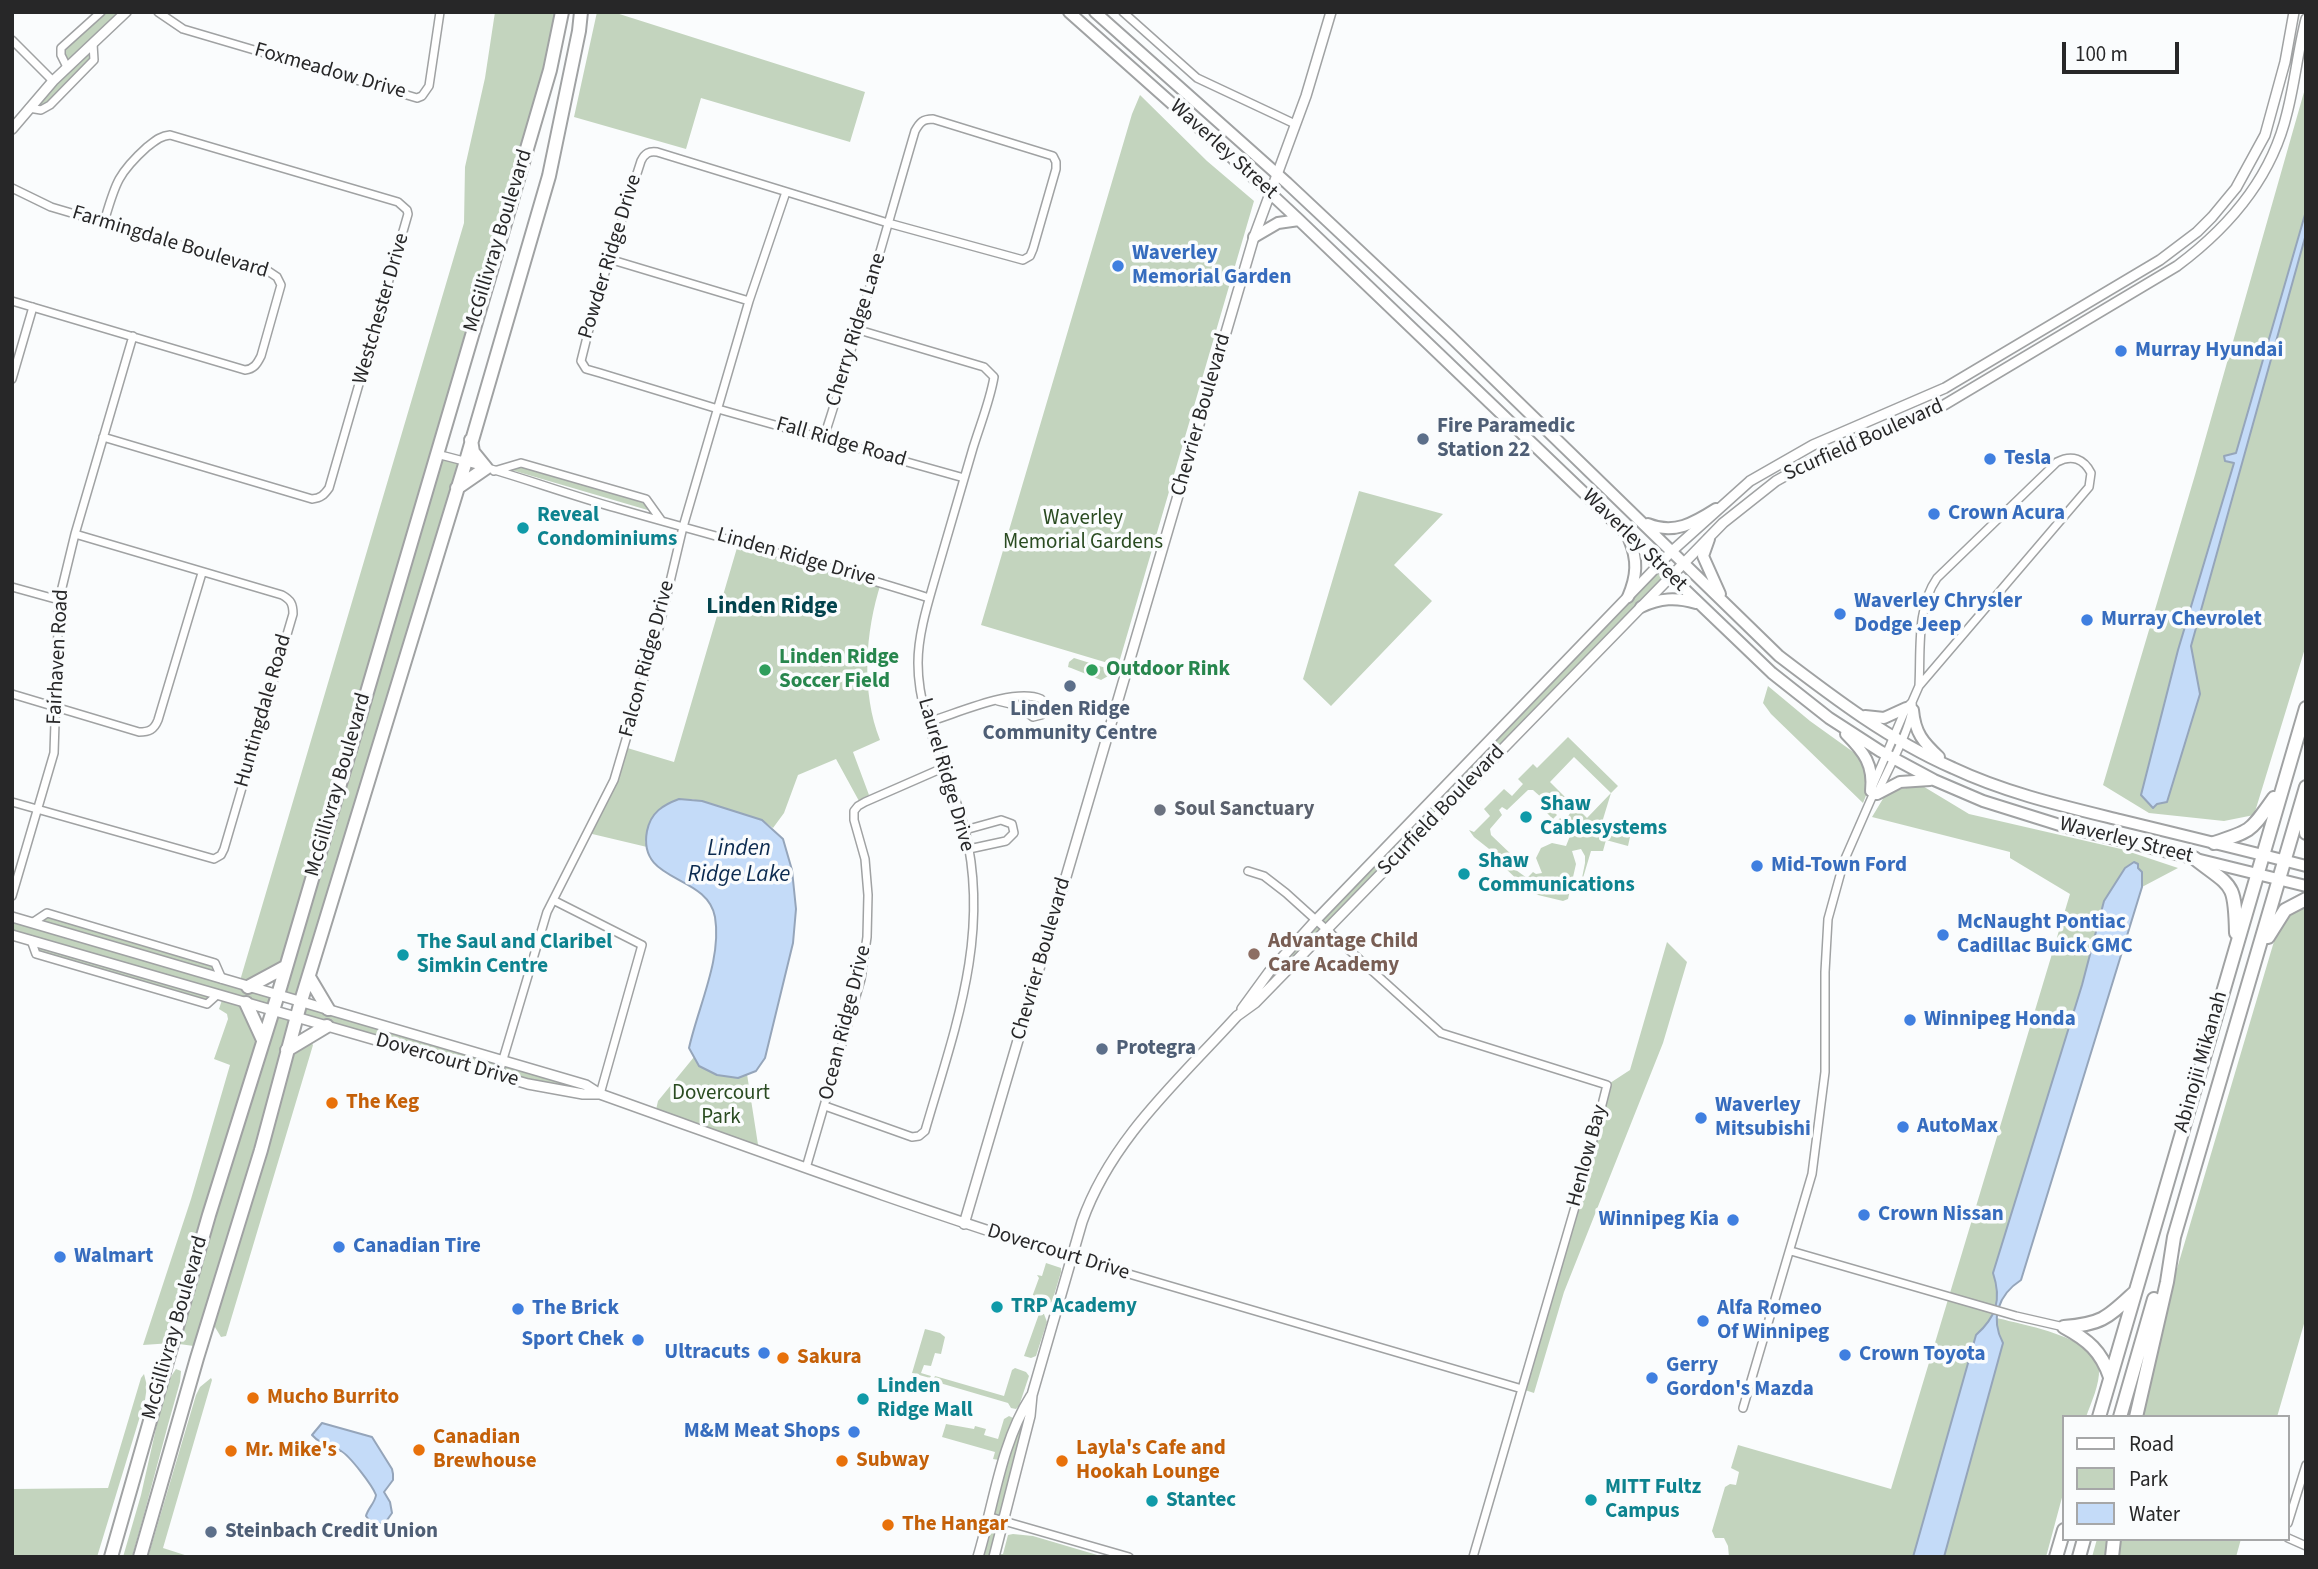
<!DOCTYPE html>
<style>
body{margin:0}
#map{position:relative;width:2318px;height:1569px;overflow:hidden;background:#fafcfd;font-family:"Source Sans 3",sans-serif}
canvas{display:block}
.frame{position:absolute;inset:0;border:14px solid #272728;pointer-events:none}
.legend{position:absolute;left:2062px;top:1415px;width:228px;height:126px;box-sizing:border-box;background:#fafcfd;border:2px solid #a6a7a8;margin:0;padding:9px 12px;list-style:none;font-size:21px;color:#272728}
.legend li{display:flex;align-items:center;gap:14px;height:35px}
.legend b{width:35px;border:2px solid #a6a7a8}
.scale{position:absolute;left:2062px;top:42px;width:117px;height:32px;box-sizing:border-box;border:4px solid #272728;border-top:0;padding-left:9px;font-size:21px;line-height:24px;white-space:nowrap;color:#272728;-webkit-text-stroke:5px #fafcfd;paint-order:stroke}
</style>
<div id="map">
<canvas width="2318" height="1569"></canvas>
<div class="frame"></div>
<ul class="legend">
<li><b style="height:9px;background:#fff"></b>Road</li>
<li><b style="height:19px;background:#c3d4be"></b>Park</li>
<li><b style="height:19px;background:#c4dbf8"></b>Water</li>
</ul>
<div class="scale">100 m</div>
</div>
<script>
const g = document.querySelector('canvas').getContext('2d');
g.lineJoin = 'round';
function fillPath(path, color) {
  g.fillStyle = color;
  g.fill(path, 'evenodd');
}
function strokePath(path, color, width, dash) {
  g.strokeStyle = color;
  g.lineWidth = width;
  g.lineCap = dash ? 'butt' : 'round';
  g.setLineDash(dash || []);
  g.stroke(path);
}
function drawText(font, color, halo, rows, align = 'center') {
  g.font = font + ' "Source Sans 3",sans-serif';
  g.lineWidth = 7;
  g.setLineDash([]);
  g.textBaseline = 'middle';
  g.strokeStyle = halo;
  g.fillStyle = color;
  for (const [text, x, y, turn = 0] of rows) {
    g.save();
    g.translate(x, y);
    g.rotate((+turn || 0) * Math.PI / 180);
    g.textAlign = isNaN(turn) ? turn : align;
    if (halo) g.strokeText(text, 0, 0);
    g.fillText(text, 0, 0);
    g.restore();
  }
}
fillPath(new Path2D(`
 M101 12H126L93 44 96 57 50 105 29 108 67 67 61 48Z
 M495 12H562L436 454 466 461 301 1001 593 1088 583 1094 296 1017 287 1049 308 1037 313 1045 226 1336 221 1337 210 1319 201 1347 172 1343 143 1345 191 1199 230 1065 214 1059 228 1019 227 1014 219 1009 223 997 217 995 207 1004 36 954 31 940 12 935V917L32 923 47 913 215 963 222 979 239 984 464 223 465 167 485 78ZM284 968 277 994 249 987ZM278 994 301 1001 296 1017 272 1010ZM247 1004 272 1011 263 1039Z
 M597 12H613L865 92 850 142 701 98 686 149 574 117Z
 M2306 85V645L2254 815 2224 821 2149 813 2103 785 2195 475Z
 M1140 95 1207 161 1254 201 1118 666 981 625 1132 114Z
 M521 463 643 502 651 511 508 469Z
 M1359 491 1443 514 1394 565 1432 601 1331 706 1303 679Z
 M739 541 881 583C865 632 861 692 880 740L853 752 869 795 859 801 836 759 798 775 784 813 773 828 762 820 692 799 645 841 647 847 588 833 610 791 624 747 674 762Z
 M1659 565 1671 577 1255 1003 1252 994Z
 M1074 658 1109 669 1110 675 1101 680 1071 668 1068 667 1069 662Z
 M1768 686 1810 721 1856 754 1868 770 1867 793 1863 803 1771 714 1763 703Z
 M1568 737 1618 786 1611 793 1600 829 1630 837 1628 846 1606 840 1603 851H1591L1580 888 1585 863V856L1581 849 1572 851 1576 864 1568 899 1563 901 1538 895 1527 889 1502 865 1498 856 1474 837 1469 830 1474 832 1490 816 1484 809 1504 789 1512 796 1523 784 1518 779 1533 764 1537 768ZM1574 757 1611 793 1587 818 1575 806 1564 822 1560 818 1556 823 1570 836 1566 846 1552 843 1541 848 1536 858 1542 873 1536 874 1533 872 1527 878 1509 865 1514 857 1491 835 1490 829 1502 815 1499 810 1502 807 1507 810 1528 790H1533L1542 798 1540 806 1553 819 1557 815 1553 811 1568 800 1550 782Z
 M1921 785 1969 814 2121 849 2178 868 2142 887V872L2114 886 2104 901 2082 985 1993 1273C2002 1300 1996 1317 1976 1335L1913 1557H1729L1728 1546 1724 1538H1715L1712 1531 1725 1487 1730 1484 1736 1485 1739 1472 1731 1468 1738 1445 1891 1489 2070 894 2010 858V852L1872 817 1887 792Z
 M2306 905V1317L2277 1417H2133L2275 938 2287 916Z
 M1667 942 1687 962 1663 1043 1564 1292 1534 1393 1522 1389 1607 1085 1630 1070Z
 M694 1057 699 1066 738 1078 747 1074 759 1151 655 1114 658 1101Z
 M1046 1263 1061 1268V1272L1052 1302 1047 1305 1032 1297 1039 1278 1037 1275 1042 1276Z
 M1039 1314H1044L1047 1322 1036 1356 1031 1358 1024 1356Z
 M1997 1318C2023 1325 2097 1337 2099 1369 2100 1384 2091 1403 2086 1417H2064V1490L2046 1557H1944L2003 1344 1998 1334Z
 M925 1329 940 1333 945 1337 941 1354 935 1353 931 1366 924 1365 921 1373 931 1376 930 1378 912 1373Z
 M1015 1368 1026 1372 1029 1376 1019 1406 1016 1409 1011 1408 1008 1403 933 1381 935 1376 1004 1396 1012 1370Z
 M176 1369 181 1371 180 1382C163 1440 149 1499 132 1557H123L141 1495 166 1384Z
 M144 1374 147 1386 145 1400 97 1557H12V1489L108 1488 141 1378Z
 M211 1378 212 1380 163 1548 191 1557H148L196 1395 200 1387Z
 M1032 1395 994 1557H978L1006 1455Z
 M1009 1416 1013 1418V1422L999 1460 993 1459 995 1452 942 1437 946 1424 974 1429 975 1426 986 1429 984 1435 998 1439 1004 1419Z
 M1013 1534 1033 1536 1104 1557H996L997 1554H1003L1008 1535Z
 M2097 1539H2241L2236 1557H2092Z`), '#c3d4be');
const water = new Path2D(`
 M2306 211V234L2191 646 2200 694 2167 802 2157 804 2153 808 2141 795 2178 650 2234 463 2225 461 2224 456 2236 453Z
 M679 799 702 801 762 820 783 839 792 870 796 909 793 943 765 1058 756 1071 738 1078 717 1075 699 1066 689 1048C698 1007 722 959 715 917 707 873 637 884 647 831 651 812 663 805 679 799Z
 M2134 862 2138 864V868L2142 872V887L2021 1280C1998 1295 1990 1319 2003 1343L1944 1557H1913L1976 1335C1996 1317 2002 1300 1993 1273L2082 985 2104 901 2125 868Z
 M322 1423 372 1437 392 1469 393 1474V1480L384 1492 390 1502 392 1513 385 1523 373 1525 366 1516C368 1508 375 1503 376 1495 372 1485 350 1456 341 1451 329 1445 321 1445 312 1435Z`);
fillPath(water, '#c4dbf8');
strokePath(water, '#95a5ba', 2);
const minor = new Path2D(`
 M158 12 183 29 417 98 422 96 429 86 440 12
 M1123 12 1197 78 1295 124
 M12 40 53 81
 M67 67 61 55V48L101 12
 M29 108 41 110 50 105 94 60 93 44
 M12 188 51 207 268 271 277 277 281 285 261 356C257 364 254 369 245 370L12 301
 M609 259 749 301
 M12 379 33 307
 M103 437 312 499C321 498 324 495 329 488L408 214 407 210 398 202 170 135C160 136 155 141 147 147 117 174 115 185 104 222
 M824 437C857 336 885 233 915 131 920 122 923 119 933 119L1053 156 1056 162V169L1033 249 1030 256 1023 260 888 223 657 152C649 151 645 153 641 161L596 301 581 361 586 369 600 373 718 409 964 478
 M436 454C497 468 556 491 616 508 720 538 826 565 929 598
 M494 471 521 463 646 499 661 520
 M12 587 59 600
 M12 694 139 732C149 732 154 730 158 720L202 573
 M928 722C956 714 1014 687 1041 699L1046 708 1041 715 1033 717 1019 706 998 701
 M1873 785 1906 708 1912 702 1919 686 2089 487 2091 473C2084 459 2072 454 2057 462L1937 578C1916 608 1921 650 1919 686
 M12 802 214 859 221 855 224 849 293 614C293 604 291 600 282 595L75 534
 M965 830 1001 820 1012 824 1014 833 1006 841 969 849
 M1248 871 1264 876 1286 893 1441 1033 1607 1085 1582 1183 1473 1557
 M12 896 54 753 59 600 75 534 133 336
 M553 900 642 945 600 1094
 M32 923 47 913 215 963 222 979
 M31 940 36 954 207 1004 217 995
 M498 1076 547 912 614 780 660 624 683 527 749 301 786 192
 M825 1106 912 1137 919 1136 925 1131C954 1031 991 936 965 830 951 774 918 722 918 663 918 634 928 603 936 575 948 533 961 490 973 448 980 425 990 401 994 377L984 367 859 330
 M806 1168 861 979 867 937 868 895 865 859 854 820V811L858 806 865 802 945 767
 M1791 1251 2016 1316 2064 1327
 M1071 1257 1522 1389
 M1743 1408 1812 1174 1825 1072V972L1828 919 1844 861 1872 797 1877 794C1886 773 1915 722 1912 702
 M990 1517 1129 1557
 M2288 1523 2306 1465
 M2288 1538 2306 1546`);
const tertiary = new Path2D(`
 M12 129 53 81 126 12
 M12 917 586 1085 600 1094C757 1150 912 1208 1071 1257
 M12 935 528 1084 583 1094H600
 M1242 1009 1269 972 1316 920 1672 551 1750 481 1813 445 1945 388 2160 260 2197 232 2212 217 2236 188 2265 135 2285 62 2294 12
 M964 1224 1254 237 1306 96 1331 12
 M978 1557C994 1504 1001 1443 1031 1396
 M994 1557 1030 1416 1032 1395 1082 1222C1111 1139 1179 1080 1237 1016L1255 1003 1723 523 1776 481 1810 462 1939 408 2177 266C2228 228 2272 177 2287 113 2295 82 2298 50 2306 19`);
const secondary = new Path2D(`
 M1069 12 1223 149 1299 220 1772 673 1829 718 1880 751 1934 780 1983 801 2066 827 2306 886
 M1095 12 1287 183 1450 336 1779 656C1834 698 1889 740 1953 768 2006 793 2063 806 2120 820 2182 835 2244 850 2306 866
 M1254 237 1278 223 1299 220
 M1648 524C1674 535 1694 523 1716 509
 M1709 539 1703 556 1720 594
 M1628 597C1637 576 1638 560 1629 539
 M1641 607C1660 598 1676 597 1696 603
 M1913 710C1915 733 1923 742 1939 757
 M1865 716 1884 718 1906 708
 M1846 734C1864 752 1874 765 1871 791
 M1877 794 1900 782 1930 780`);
const primary = new Path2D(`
 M457 488 486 468 473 452 471 440
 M2304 805 2306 833
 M2214 843C2254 830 2250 831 2274 798
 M2194 858C2232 888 2235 880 2236 933
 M2268 937 2285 910 2306 899
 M309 977 328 1009
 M248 987 285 967
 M246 1003 263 1040
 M287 1050 327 1026
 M2064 1327C2103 1324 2108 1317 2135 1292
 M2064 1327C2088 1340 2101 1351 2110 1377
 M2099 1417 2306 708
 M2120 1417 2154 1299
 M2136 1417 2167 1282 2174 1237 2306 787
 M111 1557 209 1215 280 988 531 135 550 70 562 12
 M140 1557 197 1358 261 1150 301 1001 466 461 549 176 579 31 581 12
 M2056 1557 2064 1530
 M2079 1557 2084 1539
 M2112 1557 2114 1539`);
strokePath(minor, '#a0a2a3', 10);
strokePath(tertiary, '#a0a2a3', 12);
strokePath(secondary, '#a0a2a3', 14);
strokePath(primary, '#a0a2a3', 16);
strokePath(minor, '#fff', 7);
strokePath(tertiary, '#fff', 9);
strokePath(secondary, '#fff', 10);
strokePath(primary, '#fff', 12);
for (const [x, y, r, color] of [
 [1118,266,7,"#3f7fe0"],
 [2121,351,7,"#3f7fe0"],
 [1423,439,7,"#5c6f8a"],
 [1990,459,7,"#3f7fe0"],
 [1934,514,7,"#3f7fe0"],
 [523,528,7,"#0f9aa8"],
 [1840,614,7,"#3f7fe0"],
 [2087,620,7,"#3f7fe0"],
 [765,670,7,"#2e9e5b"],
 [1092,670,7,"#2e9e5b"],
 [1070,686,7,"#5c6f8a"],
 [1160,810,7,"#6b7280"],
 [1526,817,7,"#0f9aa8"],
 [1757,866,7,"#3f7fe0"],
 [1464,874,7,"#0f9aa8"],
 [1943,935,7,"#3f7fe0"],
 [1254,954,7,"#8d6e63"],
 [403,955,7,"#0f9aa8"],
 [1910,1020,7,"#3f7fe0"],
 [1102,1049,7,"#5c6f8a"],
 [332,1103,7,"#e8710a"],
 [1701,1118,7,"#3f7fe0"],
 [1903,1127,7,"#3f7fe0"],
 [1864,1215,7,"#3f7fe0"],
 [1733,1220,7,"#3f7fe0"],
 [339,1247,7,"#3f7fe0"],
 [60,1257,7,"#3f7fe0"],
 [997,1307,7,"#0f9aa8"],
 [518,1309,7,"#3f7fe0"],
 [1703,1321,7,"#3f7fe0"],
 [638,1340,7,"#3f7fe0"],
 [764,1353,7,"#3f7fe0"],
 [1845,1355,7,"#3f7fe0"],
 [783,1358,7,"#e8710a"],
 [1652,1378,7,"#3f7fe0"],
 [253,1398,7,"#e8710a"],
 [863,1399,7,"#0f9aa8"],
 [854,1432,7,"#3f7fe0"],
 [419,1450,7,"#e8710a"],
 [231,1451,7,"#e8710a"],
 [842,1461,7,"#e8710a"],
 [1062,1461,7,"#e8710a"],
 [1591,1500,7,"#0f9aa8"],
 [1152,1501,7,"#0f9aa8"],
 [888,1525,7,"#e8710a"],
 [211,1532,7,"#5c6f8a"]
]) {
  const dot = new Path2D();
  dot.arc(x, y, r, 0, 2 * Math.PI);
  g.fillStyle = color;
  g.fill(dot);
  strokePath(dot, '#fafcfd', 2.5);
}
drawText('21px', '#272728', '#fafcfd', [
 ["Foxmeadow Drive",330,72,16],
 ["Waverley Street",1223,150,42],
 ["McGillivray Boulevard",499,241,-73],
 ["Farmingdale Boulevard",170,243,17],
 ["Powder Ridge Drive",611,257,-73],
 ["Westchester Drive",382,309,-74],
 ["Cherry Ridge Lane",857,330,-73],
 ["Chevrier Boulevard",1202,415,-74],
 ["Scurfield Boulevard",1864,441,-24],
 ["Fall Ridge Road",841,443,16],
 ["Waverley Street",1634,541,44],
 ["Linden Ridge Drive",796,558,16],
 ["Fairhaven Road",59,657,-87],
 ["Falcon Ridge Drive",648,659,-75],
 ["Huntingdale Road",264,711,-74],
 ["Laurel Ridge Drive",945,775,74],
 ["McGillivray Boulevard",339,785,-74],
 ["Scurfield Boulevard",1442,811,-46],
 ["Waverley Street",2126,841,14],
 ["Chevrier Boulevard",1042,959,-74],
 ["Ocean Ridge Drive",846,1023,-76],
 ["Dovercourt Drive",447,1061,16],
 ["Abinojii Mikanah",2202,1062,-74],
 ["Henlow Bay",1588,1156,-75],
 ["Dovercourt Drive",1058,1253,17],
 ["McGillivray Boulevard",176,1328,-74]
]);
drawText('bold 21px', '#366cbe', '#fafcfd', [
 ["Waverley",1132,254],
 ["Memorial Garden",1132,278],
 ["Murray Hyundai",2135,351],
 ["Tesla",2004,459],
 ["Crown Acura",1948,514],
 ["Waverley Chrysler",1854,602],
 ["Dodge Jeep",1854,626],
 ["Murray Chevrolet",2101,620],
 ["Mid-Town Ford",1771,866],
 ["McNaught Pontiac",1957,923],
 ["Cadillac Buick GMC",1957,947],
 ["Winnipeg Honda",1924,1020],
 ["Waverley",1715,1106],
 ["Mitsubishi",1715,1130],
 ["AutoMax",1917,1127],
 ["Crown Nissan",1878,1215],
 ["Winnipeg Kia",1719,1220,"right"],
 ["Canadian Tire",353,1247],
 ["Walmart",74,1257],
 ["The Brick",532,1309],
 ["Alfa Romeo",1717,1309],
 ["Of Winnipeg",1717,1333],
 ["Sport Chek",624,1340,"right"],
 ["Ultracuts",750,1353,"right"],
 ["Crown Toyota",1859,1355],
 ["Gerry",1666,1366],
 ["Gordon's Mazda",1666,1390],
 ["M&M Meat Shops",840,1432,"right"]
], 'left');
drawText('bold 21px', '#4e5e75', '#fafcfd', [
 ["Fire Paramedic",1437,427],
 ["Station 22",1437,451],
 ["Linden Ridge",1070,710,"center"],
 ["Community Centre",1070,734,"center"],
 ["Protegra",1116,1049],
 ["Steinbach Credit Union",225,1532]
], 'left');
drawText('bold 21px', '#0d838f', '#fafcfd', [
 ["Reveal",537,516],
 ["Condominiums",537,540],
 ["Shaw",1540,805],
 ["Cablesystems",1540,829],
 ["Shaw",1478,862],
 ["Communications",1478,886],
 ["The Saul and Claribel",417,943],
 ["Simkin Centre",417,967],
 ["TRP Academy",1011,1307],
 ["Linden",877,1387],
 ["Ridge Mall",877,1411],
 ["MITT Fultz",1605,1488],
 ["Campus",1605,1512],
 ["Stantec",1166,1501]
], 'left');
drawText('21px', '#2a4b21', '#fafcfd', [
 ["Waverley",1083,519],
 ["Memorial Gardens",1083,543],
 ["Dovercourt",721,1094],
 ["Park",721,1118]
]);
drawText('bold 21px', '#27864d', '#fafcfd', [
 ["Linden Ridge",779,658],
 ["Soccer Field",779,682],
 ["Outdoor Rink",1106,670]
], 'left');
drawText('bold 21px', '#5b616d', '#fafcfd', [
 ["Soul Sanctuary",1174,810]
], 'left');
drawText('bold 21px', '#785e54', '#fafcfd', [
 ["Advantage Child",1268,942],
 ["Care Academy",1268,966]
], 'left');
drawText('bold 21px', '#c56008', '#fafcfd', [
 ["The Keg",346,1103],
 ["Sakura",797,1358],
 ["Mucho Burrito",267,1398],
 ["Canadian",433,1438],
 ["Brewhouse",433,1462],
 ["Layla's Cafe and",1076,1449],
 ["Hookah Lounge",1076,1473],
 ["Mr. Mike's",245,1451],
 ["Subway",856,1461],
 ["The Hangar",902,1525]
], 'left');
drawText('bold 23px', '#02434d', '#fafcfd', [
 ["Linden Ridge",772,608]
]);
drawText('italic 23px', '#0c2b50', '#fafcfd', [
 ["Linden",739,850],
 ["Ridge Lake",739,876]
]);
</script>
